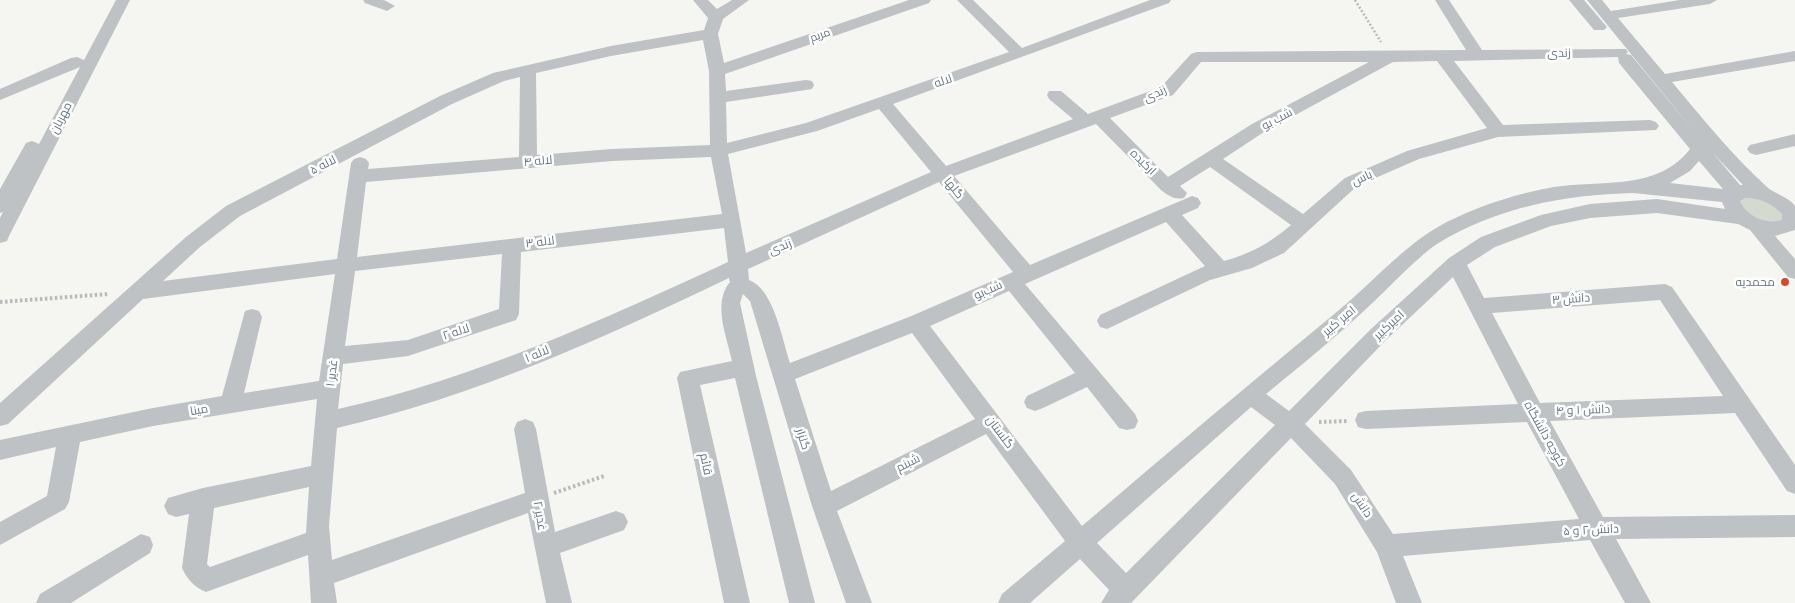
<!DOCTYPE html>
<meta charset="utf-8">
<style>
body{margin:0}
canvas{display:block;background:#f5f5f1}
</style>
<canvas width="1795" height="603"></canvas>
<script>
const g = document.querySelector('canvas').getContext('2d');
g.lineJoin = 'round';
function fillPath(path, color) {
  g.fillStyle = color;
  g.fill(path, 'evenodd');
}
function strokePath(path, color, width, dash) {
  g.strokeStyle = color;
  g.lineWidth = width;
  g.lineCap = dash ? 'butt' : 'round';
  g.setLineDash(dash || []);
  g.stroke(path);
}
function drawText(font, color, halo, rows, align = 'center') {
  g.font = font + ' "Golos Text",Cairo,sans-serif';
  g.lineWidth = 5;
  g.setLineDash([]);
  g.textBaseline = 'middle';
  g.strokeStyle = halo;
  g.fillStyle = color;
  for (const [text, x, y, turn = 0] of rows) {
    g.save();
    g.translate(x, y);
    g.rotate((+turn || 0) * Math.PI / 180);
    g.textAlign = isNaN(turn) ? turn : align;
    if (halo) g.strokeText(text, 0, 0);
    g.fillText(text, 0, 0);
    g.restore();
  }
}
fillPath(new Path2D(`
 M1744 195 1779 206 1785 220 1770 225 1740 210 1739 197Z`), '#d5dad1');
strokePath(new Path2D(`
 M1355 0 1381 42`), '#b8bbbd', 2.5, [2, 2]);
strokePath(new Path2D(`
 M0 302 109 294
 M1319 422 1348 421
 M554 493 604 476`), '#b8bbbd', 4, [2.5, 2.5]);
fillPath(new Path2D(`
 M116 0H130L9 236 7 241 0 243V218L3 212 0 213V189L26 143 32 141 39 144 80 67 0 100V89L71 58 77 57 84 60Z
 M363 0H384L395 6 387 11 365 3Z
 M693 0H708L717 9 732 0H749L723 19 718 34 724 63 909 0H931L929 3 725 74 726 91 806 80 812 81 814 85 812 89 806 90 726 102 727 143 806 123 1009 52 957 0H973L1022 48 1150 0H1171L1169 3 893 104 946 166 1073 119 1049 99 1047 95 1049 91H1061L1088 114 1161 87 1191 54 1197 52 1466 50 1435 0H1449L1482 50 1626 49 1628 52 1626 54 1631 55 1697 135 1587 0H1602L1611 11 1680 0H1717L1710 4 1618 18 1665 74 1795 51V61L1672 82C1702 118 1732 155 1767 187 1775 194 1787 196 1795 206V230L1775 236 1795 259V279L1788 277 1750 230 1738 224 1657 213 1590 218 1551 226 1495 247 1467 265 1484 298 1665 284 1672 287 1795 465V494L1787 491 1735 413 1550 421 1603 517 1795 515V537L1616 539 1651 603H1625L1590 540 1403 556 1422 603H1396L1377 552 1335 484 1291 438 1131 603H1101L1109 590 1080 559 1030 603H998L1002 594 1065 541 986 434 837 511 872 603H846L812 506 750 301 743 294 740 303 756 376 815 603H789L735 378 700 385 750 603H724L677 378 680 372 732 361C727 337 712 303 730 282L729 278C603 338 474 397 337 428L329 526 332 560 525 493 514 429 517 422 525 419 533 422 536 429 555 532 616 511 624 514 628 522 624 530 560 553 572 603H546L528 513 334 583 337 603H311L308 555 206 592C194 587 187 579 182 568L189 514 176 517 168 514 164 506 168 498 203 488 311 466 317 399 153 426 80 442 69 502 65 509 0 545V522L47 496 56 447 0 460V440L153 408 222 396 245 311 252 309 259 311 262 317 244 393 319 381 335 274 143 299 8 424 0 426V403L186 237 226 206 440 96 493 73 611 46 704 30 708 18ZM703 40 709 71 710 145 612 149 537 155 536 73 611 56ZM1618 57 1619 63 1690 149C1658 191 1600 180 1554 187 1519 193 1485 204 1453 219 1409 239 1377 279 1339 310 1253 381 1167 453 1082 526L930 326 1009 291 1075 373 1027 396 1024 402 1027 408 1035 411 1043 408 1087 387 1119 428 1127 430 1135 428 1138 421 1135 414 1025 284 1166 222 1205 266 1100 315 1097 321 1100 327 1107 329 1210 280 1252 268 1284 253 1357 186 1419 159 1498 137 1656 130 1659 126 1656 122 1650 120 1503 125 1454 61ZM1437 61 1487 128 1407 151 1345 178 1303 214 1223 159 1264 132 1393 62ZM1201 62H1369L1252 124 1168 177 1110 118 1173 95ZM520 77 519 157 368 169 369 163 366 159 360 157 354 159 351 163 337 259 163 281 200 247 240 216 452 104 504 81ZM879 109 931 172 746 253 728 154 817 131ZM1096 124 1161 190C1169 196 1174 200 1184 198L1187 193 1180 186 1210 167 1291 225C1270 243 1250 254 1224 261L1182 215 1198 208 1201 203 1198 198 1192 196 1030 265 954 176ZM1713 153 1743 185H1740ZM711 157 722 214 357 257 366 182 612 161ZM1699 161 1723 189 1670 183 1690 171ZM939 182 1013 272 909 317 790 363C782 339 774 289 749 280L748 269ZM1633 193 1722 202 1725 209 1657 199 1590 204 1541 215 1481 237 1449 258 1371 329 1289 411 1266 394C1300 366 1335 338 1367 308 1387 290 1416 258 1437 244 1497 207 1564 195 1633 193ZM1745 198C1760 198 1771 203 1782 214V220C1766 225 1746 216 1740 201ZM724 228 728 262C602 320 474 379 338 409L343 364 408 356 516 320 519 314 521 252ZM502 254 499 309 408 340 345 346 355 271ZM1453 277 1518 404 1366 411 1358 413 1355 420 1358 427 1366 429 1527 422 1579 519 1393 534 1351 470 1305 424 1385 341ZM1660 300 1723 396 1540 403 1492 313ZM912 333 975 419 831 491 795 379ZM1251 407 1275 425 1126 573 1097 543ZM309 487 306 533 210 567 207 564 214 508Z
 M1569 0H1584L1607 27 1604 30H1594Z
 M1795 134V146L1756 155 1750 153 1747 149 1750 145Z
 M141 534 150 537 153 545 150 553 71 603H36L40 594Z`), '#bec2c5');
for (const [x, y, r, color] of [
 [1785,282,5,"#de4628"]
]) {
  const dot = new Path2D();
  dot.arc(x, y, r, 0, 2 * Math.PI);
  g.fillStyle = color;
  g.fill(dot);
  strokePath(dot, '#fff', 2);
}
drawText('11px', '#657782', '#fff', [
 ["مریم",820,35,-19]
]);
drawText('12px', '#657782', '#fff', [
 ["زندی",1559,53,-1],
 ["لاله",943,81,-19],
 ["زندی",1155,94,-25],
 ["مهربان",61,118,-63],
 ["شب بو",1277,119,-28],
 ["لاله ۴",538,161,-5],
 ["ارکیده",1143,162,45],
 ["لاله ۵",323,165,-27],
 ["یاس",1362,178,-26],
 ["گلها",954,188,50],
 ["لاله ۳",540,242,-7],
 ["زندی",780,247,-23],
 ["شب‌بو",988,290,-24],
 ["دانش ۳",1571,299,-4],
 ["امیر کبیر",1339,321,-40],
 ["امیرکبیر",1389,325,-43],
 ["لاله ۲",456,332,-18],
 ["لاله ۱",537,354,-22],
 ["غدیر ۱",332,373,-83],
 ["مینا",199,410,-10],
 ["دانش ۱ و ۴",1583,410,-2],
 ["گلستان",1000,432,53],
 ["کوچه دانشگاه",1545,434,61],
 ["گلزار",803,439,73],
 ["شبنم",908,463,-27],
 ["قائم",706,464,78],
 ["دانش",1362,505,56],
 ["غدیر ۲",540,516,80],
 ["دانش ۲ و ۵",1591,530,-3]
]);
drawText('12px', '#657782', '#fff', [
 ["محمدیه",1775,282]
], 'right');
</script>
